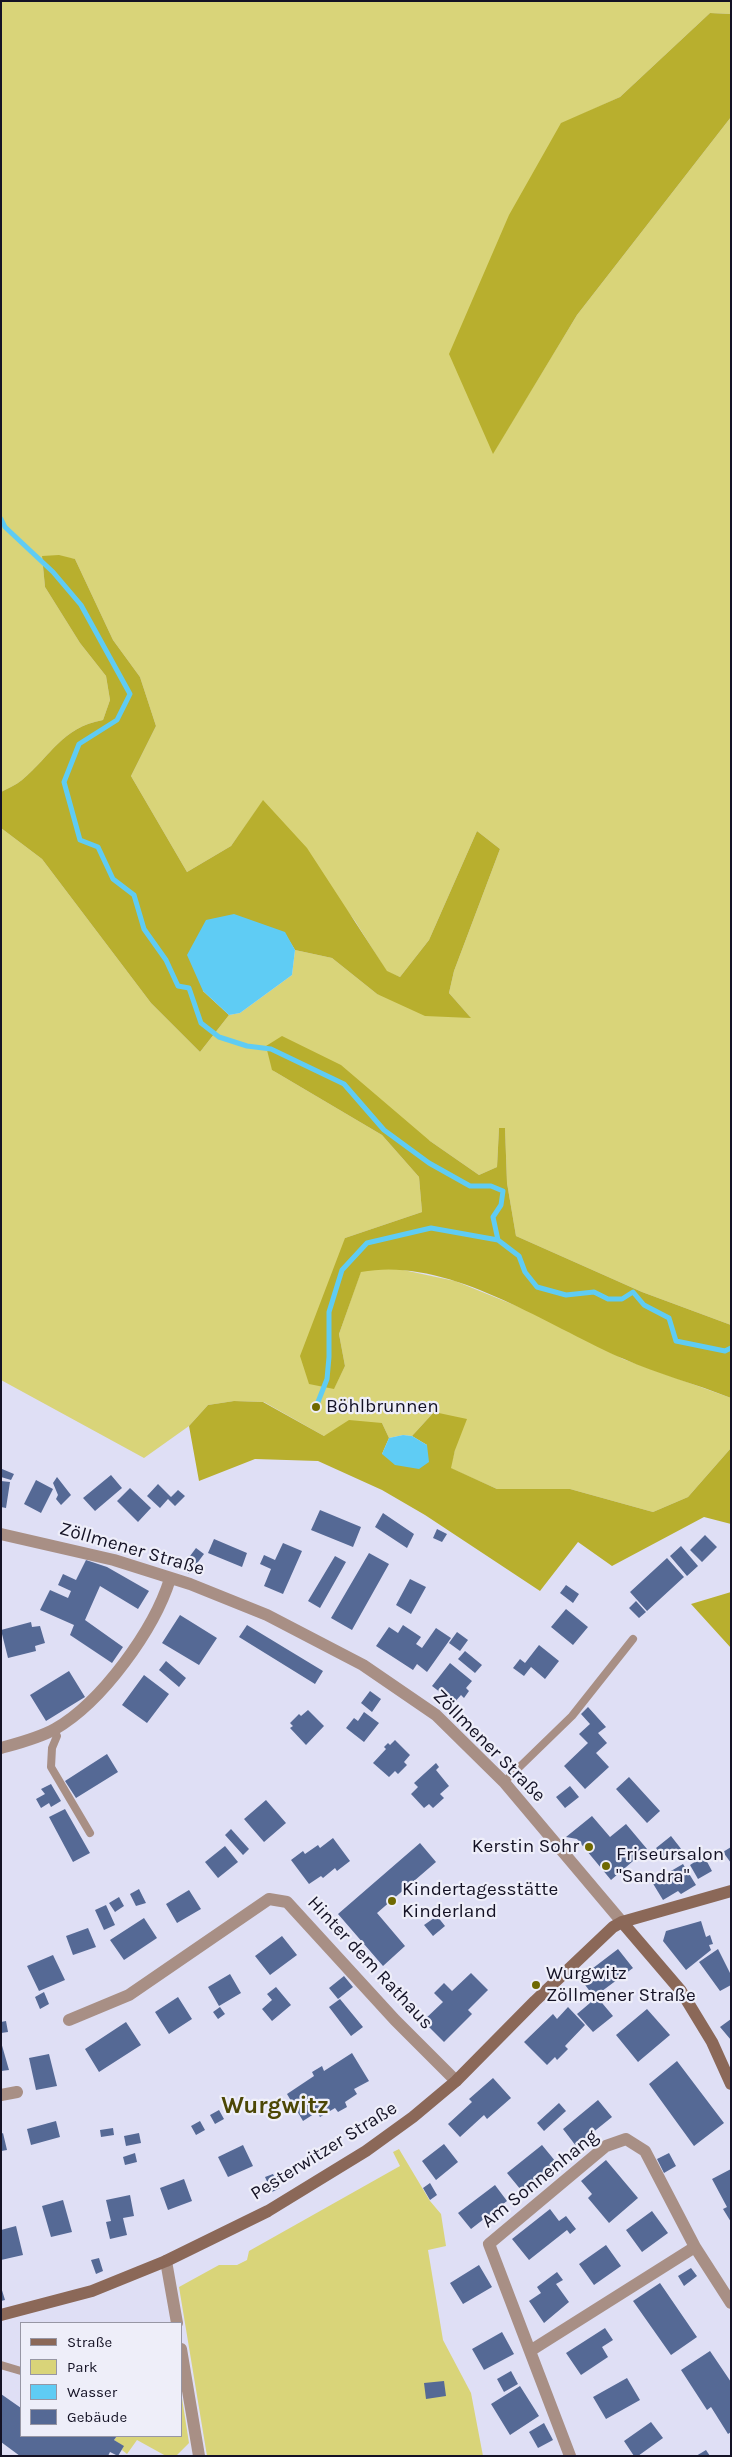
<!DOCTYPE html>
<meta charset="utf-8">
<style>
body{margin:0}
#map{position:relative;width:732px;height:2457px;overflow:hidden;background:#dfdff5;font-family:Karla,sans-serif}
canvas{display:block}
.frame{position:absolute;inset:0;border:2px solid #141225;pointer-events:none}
.legend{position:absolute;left:20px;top:2322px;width:162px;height:115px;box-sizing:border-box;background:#eeeef9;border:1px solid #9796a4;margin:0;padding:6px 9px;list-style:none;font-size:15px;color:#141225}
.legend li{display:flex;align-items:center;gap:10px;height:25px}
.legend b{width:25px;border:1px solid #9796a4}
</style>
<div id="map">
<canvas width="732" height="2457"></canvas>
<div class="frame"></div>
<ul class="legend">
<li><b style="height:6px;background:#8b6858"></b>Straße</li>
<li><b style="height:14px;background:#d9d479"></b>Park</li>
<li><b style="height:14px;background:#5fccf4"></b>Wasser</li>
<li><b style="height:14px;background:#556995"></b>Gebäude</li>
</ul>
</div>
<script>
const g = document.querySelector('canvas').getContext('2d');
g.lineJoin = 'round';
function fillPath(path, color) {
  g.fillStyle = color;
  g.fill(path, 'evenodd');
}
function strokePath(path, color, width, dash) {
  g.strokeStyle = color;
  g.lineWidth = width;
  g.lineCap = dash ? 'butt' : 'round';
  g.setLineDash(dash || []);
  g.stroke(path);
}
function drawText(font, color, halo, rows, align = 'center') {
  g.font = font + ' Karla,sans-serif';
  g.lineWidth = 4.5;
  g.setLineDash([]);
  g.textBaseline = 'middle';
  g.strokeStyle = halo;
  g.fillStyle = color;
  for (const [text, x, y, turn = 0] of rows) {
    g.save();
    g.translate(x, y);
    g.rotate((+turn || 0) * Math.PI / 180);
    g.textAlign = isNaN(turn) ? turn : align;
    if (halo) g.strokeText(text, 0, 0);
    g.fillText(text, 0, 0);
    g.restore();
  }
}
fillPath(new Path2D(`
 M1 1H731V14L710 13 620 97 561 124 493 453 577 315 731 117V1325L642 1292 516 1236 507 1183 505 1128H499L497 1167 479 1175 430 1141 272 1070 382 1135 419 1177 422 1212 345 1238 334 1388 345 1366 339 1334 361 1271 389 1267 455 1281 539 1315 623 1359 731 1398V1448L688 1497 653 1512 570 1489H497L450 1468 455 1450 434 1412 412 1436 403 1435 389 1438 382 1423 324 1436 264 1402 234 1401 208 1405 189 1426 144 1458 1 1380V828L42 859 151 1003 200 1052 229 1015 240 1013 292 975 295 950 332 958 377 994 470 1017 449 993 454 971 500 849 477 831 429 940 400 977 387 972 355 921 263 801 231 846 187 872 131 776 156 726 140 677 113 640 75 559 42 556 45 587 80 643 106 676 110 700 103 720C61 728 52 755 22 780 16 785 8 788 1 792Z
 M399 2149 430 2201 441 2214 446 2246 428 2250 443 2340 471 2393 483 2456H207L179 2287 219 2265H237L247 2260 249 2251 400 2166 393 2152Z
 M181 2392 189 2443 176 2456H166L137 2440 127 2454 122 2450 123 2446 114 2440 117 2436H181Z`), '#d9d479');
fillPath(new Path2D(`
 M710 13 731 14V117L577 315 493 454 449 354 509 215 561 123 620 97Z
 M59 555 75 559 113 640 140 677 156 726 131 776 187 872 231 846 263 800 307 848 387 971 400 977 429 940 477 831 500 849 454 971 449 993 471 1018 425 1016 377 994 332 958 295 950 284 932 203 991 229 1015 200 1052 151 1003 42 859 1 828V792C8 788 16 785 22 780 52 755 61 728 103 720L110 700 106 676 80 643 45 587 42 556Z
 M282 1036 341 1065 430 1141 479 1175 497 1167 499 1128H505L507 1183 516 1236 642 1292 731 1325V1398C696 1384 658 1374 624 1359 547 1326 448 1255 361 1272L339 1334 345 1366 334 1389 309 1384 300 1356 345 1238 422 1212 419 1177 382 1135 272 1070 266 1046Z
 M234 1401 263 1402 324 1436 349 1420 382 1423 389 1438 382 1454 427 1445 412 1436 434 1412 467 1419 455 1450 451 1468 497 1489H570L653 1512 688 1497 731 1448V1524L704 1517 612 1566 578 1542 540 1591 425 1515 382 1490 318 1461 255 1459 199 1481 189 1426 208 1405Z
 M731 1592V1648L691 1604Z`), '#b8af2e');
fillPath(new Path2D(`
 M234 914 285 932 295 950 292 975 240 1013 229 1015 203 991 187 955 206 920Z
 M403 1435 412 1436 427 1445 429 1462 419 1469 395 1465 382 1454 389 1438Z`), '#5fccf4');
strokePath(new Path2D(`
 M1 519 5 527 53 572 81 605 130 694 117 720 79 744 64 782 80 840 98 847 113 879 134 895 144 929 166 960 178 986 189 988 201 1023 219 1037 247 1046 271 1049 344 1084 384 1130 429 1163 470 1186H491L503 1191 501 1205 493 1217 498 1240 519 1256 525 1272 537 1287 566 1295 594 1292 608 1299H622L633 1292 644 1305 669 1318 676 1341 725 1351 731 1348
 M316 1407 327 1379 329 1357V1312L342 1270 367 1243 431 1228 498 1240`), '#5fccf4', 5);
fillPath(new Path2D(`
 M2 1469 14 1474 11 1480 1 1477Z
 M111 1475 122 1488 95 1511 83 1498Z
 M57 1477 71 1495 61 1505 56 1499 58 1495 53 1483Z
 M36 1480 53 1489 41 1513 24 1504Z
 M1 1481 10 1482 6 1508 1 1507Z
 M158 1484 171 1497 178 1490 185 1496 175 1506 168 1499 160 1508 147 1496Z
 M130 1488 151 1508 138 1522 117 1501Z
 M320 1510 361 1527 353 1547 311 1530Z
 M383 1513 414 1534 407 1548 375 1527Z
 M437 1529 447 1534 442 1542 433 1538Z
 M705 1535 717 1547 702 1562 690 1550Z
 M214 1539 247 1553 242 1567 208 1553Z
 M283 1543 302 1551 283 1594 264 1586 271 1569 260 1564 264 1555 275 1560Z
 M681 1546 698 1566 687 1576 670 1556Z
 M196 1548 204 1554 189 1574 181 1568Z
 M369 1553 389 1564 352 1630 331 1618Z
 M335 1556 346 1562 320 1608 308 1601Z
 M667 1558 684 1577 647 1611 630 1592Z
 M86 1560 107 1567 149 1591 138 1609 100 1586 85 1620 123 1647 112 1663 70 1635 74 1625 40 1610 50 1590 68 1598 71 1591 58 1585 63 1574 76 1580Z
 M410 1579 426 1587 411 1614 396 1605Z
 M566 1585 579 1594 573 1603 560 1593Z
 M636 1601 646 1612 639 1618 629 1608Z
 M566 1609 588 1627 573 1645 551 1627Z
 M180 1615 217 1638 199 1665 162 1643Z
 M31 1622 32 1627 40 1626 45 1643 35 1646 36 1651 8 1658 1 1630Z
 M247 1625 323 1671 315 1684 239 1637Z
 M403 1625 421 1637 416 1644 422 1648 436 1628 451 1638 427 1672 417 1664 413 1670 376 1646 389 1627 398 1633Z
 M457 1632 468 1640 460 1651 449 1643Z
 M539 1645 559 1661 545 1679 531 1667 524 1676 513 1668 520 1659 525 1663Z
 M465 1651 482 1665 475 1673 458 1659Z
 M166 1661 186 1678 179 1687 159 1670Z
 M450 1663 472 1681 466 1688 469 1691 464 1698 461 1695 454 1703 432 1686Z
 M69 1671 85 1697 46 1721 30 1695Z
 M144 1675 169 1694 147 1723 122 1705Z
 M370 1691 381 1699 372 1712 361 1703Z
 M588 1707 606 1727 598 1733 607 1743 596 1753 609 1767 585 1789 564 1766 588 1743 579 1734 590 1724 581 1714Z
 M308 1710 324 1726 306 1745 290 1728 293 1726 290 1723 299 1714 301 1716Z
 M364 1712 379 1723 364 1742 346 1728 354 1718 358 1721Z
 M395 1740 410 1755 404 1762 407 1765 398 1774 395 1771 389 1777 373 1763 386 1749 384 1747 388 1743 390 1745Z
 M107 1754 118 1772 76 1798 65 1781Z
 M436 1763 439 1767 436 1770 449 1786 440 1794 444 1798 433 1808 429 1804 424 1808 411 1794 418 1787 414 1783Z
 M629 1777 660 1811 647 1823 616 1789Z
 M51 1784 61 1801 51 1807 49 1803 41 1808 36 1799 45 1794 41 1789Z
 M570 1786 579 1797 565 1808 556 1797Z
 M266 1800 286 1823 264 1842 244 1819Z
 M65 1809 90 1853 73 1862 49 1817Z
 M592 1816 610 1837 626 1824 647 1849 611 1880 577 1839 566 1837Z
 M231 1829 249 1849 243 1855 225 1835Z
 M671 1836 682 1850 668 1862 656 1848Z
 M333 1838 350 1861 337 1871 335 1868 323 1878 321 1876 309 1884 291 1860 303 1851 305 1854 318 1845 320 1848Z
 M420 1843 436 1862 377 1913 405 1946 383 1966 338 1914Z
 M225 1846 238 1862 218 1878 205 1862Z
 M731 1847V1863L723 1852Z
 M704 1856 712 1871 698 1879 690 1865Z
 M683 1864 696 1885 681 1894 678 1891 663 1900 652 1882Z
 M139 1889 146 1903 136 1906 130 1894Z
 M189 1890 201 1909 177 1923 166 1904Z
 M119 1897 124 1906 115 1912 109 1903Z
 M106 1905 115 1925 104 1930 95 1910Z
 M437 1916 445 1926 433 1936 424 1925Z
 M144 1918 157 1938 124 1960 110 1940Z
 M701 1921 706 1937 710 1935 713 1944 709 1945 711 1950 686 1970 663 1941 666 1931Z
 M88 1928 96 1947 73 1955 66 1936Z
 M282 1936 297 1955 270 1975 255 1956Z
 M618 1949 633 1968 594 1997 580 1978Z
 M718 1949 731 1975V1985L720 1991 699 1962Z
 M53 1955 65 1980 39 1991 27 1966Z
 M471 1973 488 1990 468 2010 472 2014 444 2042 423 2021 443 2002 434 1993 444 1983 452 1991Z
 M230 1974 241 1993 219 2006 208 1987Z
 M344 1976 353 1987 338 1999 329 1988Z
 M276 1987 291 2005 272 2021 262 2009 272 2000 267 1994Z
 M44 1992 49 2004 40 2009 35 1997Z
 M178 1997 192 2019 169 2034 155 2012Z
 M597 1997 613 2016 593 2032 577 2014Z
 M340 1999 363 2027 351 2036 329 2007Z
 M220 2007 225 2014 218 2019 213 2012Z
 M568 2007 585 2025 565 2046 568 2049 557 2060 555 2057 547 2065 524 2042 553 2014 557 2019Z
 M647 2009 670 2035 638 2062 616 2035Z
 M731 2019V2040L720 2027Z
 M6 2021 8 2032 1 2033V2022Z
 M126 2022 141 2045 99 2072 85 2049Z
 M1 2042 9 2070 1 2071Z
 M352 2053 369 2081 354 2089 357 2094 345 2102 347 2107 338 2112 335 2108 320 2117 317 2112 303 2121 287 2094 314 2076 312 2072 322 2066 324 2071Z
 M49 2054 57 2086 36 2090 29 2058Z
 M677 2061 724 2123 694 2146 649 2084Z
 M493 2078 511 2098 487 2119 484 2115 460 2137 448 2124 472 2102 469 2099Z
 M598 2100 612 2117 576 2146 563 2129Z
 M559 2103 566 2111 544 2131 537 2123Z
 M219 2110 224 2119 215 2124 210 2115Z
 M56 2121 60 2137 31 2145 27 2129Z
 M200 2121 205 2130 196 2135 191 2126Z
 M113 2128 114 2135 101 2137 100 2130Z
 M3 2133 7 2150 1 2151V2134Z
 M139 2133 141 2143 126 2146 124 2136Z
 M444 2144 458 2162 436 2180 422 2161Z
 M243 2145 253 2166 228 2177 218 2157Z
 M542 2145 556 2162 521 2190 507 2173Z
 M135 2153 137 2162 125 2165 123 2157Z
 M669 2153 676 2166 664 2173 657 2159Z
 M606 2160 638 2198 609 2223 588 2198 592 2194 581 2181Z
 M731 2169V2222L723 2209 727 2207 712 2179Z
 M273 2174 280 2188 272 2192 265 2177Z
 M184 2179 192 2201 168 2210 160 2188Z
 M430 2183 437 2195 430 2200 423 2188Z
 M495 2185 507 2201 471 2229 458 2213Z
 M130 2195 134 2216 123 2218 127 2235 110 2239 106 2222 111 2221 106 2200Z
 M63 2200 72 2232 51 2237 42 2206Z
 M550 2209 559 2221 566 2216 576 2229 570 2234 567 2230 529 2260 512 2239Z
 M652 2211 668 2233 642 2252 626 2230Z
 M16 2226 23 2255 1 2260V2230Z
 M606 2245 621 2266 594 2285 579 2264Z
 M99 2258 103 2271 96 2274 91 2260Z
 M479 2265 492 2287 463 2304 450 2283Z
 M691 2268 697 2276 684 2286 678 2276Z
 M557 2272 563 2280 556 2284 569 2302 544 2323 529 2301 541 2293 537 2287Z
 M660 2283 697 2337 671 2355 633 2301Z
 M1 2287 5 2300 1 2301Z
 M605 2328 613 2340 602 2347 608 2357 581 2375 566 2353Z
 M502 2332 514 2354 484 2370 472 2349Z
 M710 2351 731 2382V2432L728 2434 711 2407 707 2410 681 2370Z
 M511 2371 518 2384 504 2392 497 2379Z
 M627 2378 640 2400 606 2419 593 2397Z
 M444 2381 446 2396 426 2399 424 2383Z
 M520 2386 539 2416 510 2435 491 2404Z
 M1 2394 21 2408V2436H117L114 2440 124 2446 118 2456 110 2452 108 2456H20L1 2442Z
 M651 2422 663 2438 638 2456H634L624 2441Z
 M544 2423 553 2440 538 2448 529 2432Z
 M706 2450 710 2456H696Z`), '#556995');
strokePath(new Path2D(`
 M54 1730 57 1736 52 1748 51 1767 90 1833
 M504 1782 572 1716 633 1639
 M1 2365 21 2371`), '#a88f85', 8);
strokePath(new Path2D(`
 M1 1534 114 1560 190 1584 267 1615 363 1665 436 1715 504 1782 622 1922
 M1 1748C19 1743 39 1738 55 1729 102 1702 154 1630 170 1579
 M69 2020 129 1995 269 1899 287 1902 395 2020 456 2081
 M1 2095 17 2092
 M166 2261 177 2323
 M181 2349 199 2456
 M530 2351 695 2247
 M570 2456 489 2244 606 2146 626 2139 645 2151 695 2247 731 2303`), '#a88f85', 12);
strokePath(new Path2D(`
 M622 1922 681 1991 712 2042 731 2084
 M1 2315 92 2291 166 2261 268 2211 366 2151 413 2117 456 2081 535 2001 613 1927 622 1922 731 1891`), '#8b6858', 12);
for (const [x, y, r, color] of [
 [316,1407,5,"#6f6901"],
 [589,1847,5,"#6f6901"],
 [606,1866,5,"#6f6901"],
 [392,1901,5,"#6f6901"],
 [536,1985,5,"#6f6901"]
]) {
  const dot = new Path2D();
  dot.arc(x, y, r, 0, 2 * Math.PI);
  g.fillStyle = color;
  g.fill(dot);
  strokePath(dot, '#eeeef9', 2);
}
drawText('19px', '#141225', '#eeeef9', [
 ["Böhlbrunnen",326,1407],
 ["Kerstin Sohr",579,1847,"right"],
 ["Friseursalon",616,1855],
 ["\"Sandra\"",616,1877],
 ["Kindertagesstätte",402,1890],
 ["Kinderland",402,1912],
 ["Wurgwitz",546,1974],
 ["Zöllmener Straße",546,1996]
], 'left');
drawText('19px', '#141225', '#eeeef9', [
 ["Zöllmener Straße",132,1549,16],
 ["Zöllmener Straße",489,1746,45],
 ["Hinter dem Rathaus",370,1963,47],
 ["Pesterwitzer Straße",324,2151,-32],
 ["Am Sonnenhang",540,2179,-39]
]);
drawText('bold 24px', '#4c4705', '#eeeef9', [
 ["Wurgwitz",275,2106]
]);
</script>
